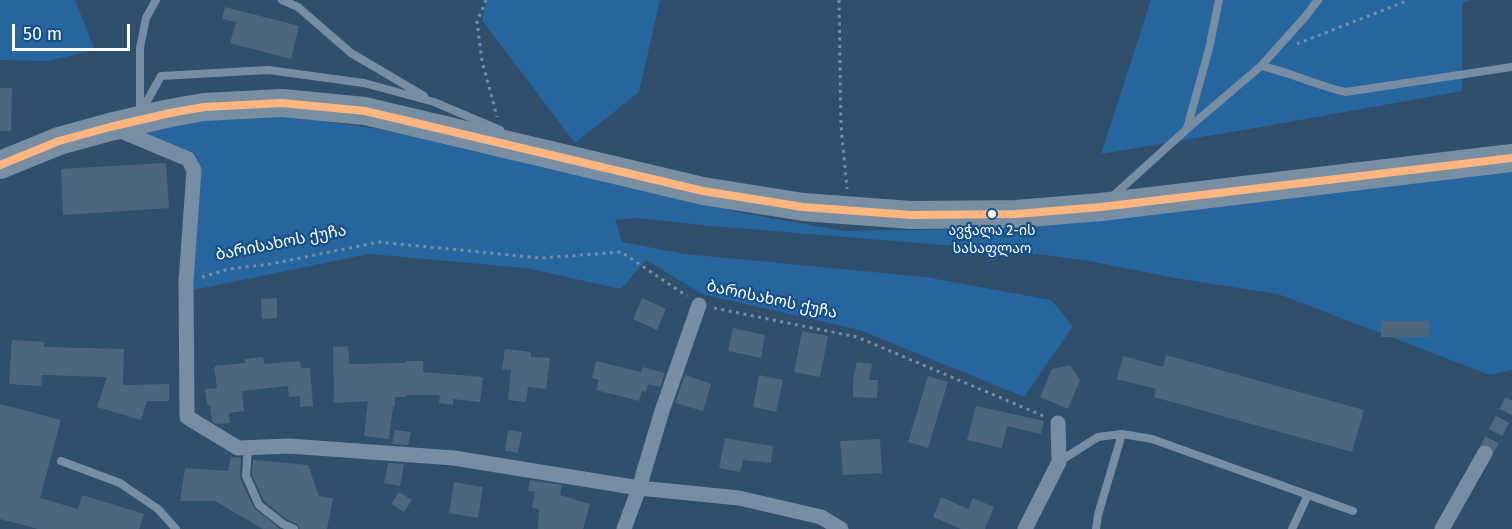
<!DOCTYPE html>
<meta charset="utf-8">
<style>
body{margin:0}
#map{position:relative;width:1512px;height:529px;overflow:hidden;background:#304f6d;font-family:"Fira Sans",sans-serif}
canvas{display:block}
.scale{position:absolute;left:12px;top:24px;width:118px;height:27px;box-sizing:border-box;border:3px solid #fff;border-top:0;padding-left:8px;font-size:18px;line-height:21px;white-space:nowrap;color:#fff;-webkit-text-stroke:4px #165087;paint-order:stroke}
</style>
<div id="map">
<canvas width="1512" height="529"></canvas>
<div class="scale">50 m</div>
</div>
<script>
const g = document.querySelector('canvas').getContext('2d');
g.lineJoin = 'round';
function fillPath(path, color) {
  g.fillStyle = color;
  g.fill(path, 'evenodd');
}
function strokePath(path, color, width, dash) {
  g.strokeStyle = color;
  g.lineWidth = width;
  g.lineCap = dash ? 'butt' : 'round';
  g.setLineDash(dash || []);
  g.stroke(path);
}
function drawText(font, color, halo, rows, align = 'center') {
  g.font = font + ' "Fira Sans","Noto Sans Georgian",sans-serif';
  g.lineWidth = 4.5;
  g.setLineDash([]);
  g.textBaseline = 'middle';
  g.strokeStyle = halo;
  g.fillStyle = color;
  for (const [text, x, y, turn = 0] of rows) {
    g.save();
    g.translate(x, y);
    g.rotate((+turn || 0) * Math.PI / 180);
    g.textAlign = isNaN(turn) ? turn : align;
    if (halo) g.strokeText(text, 0, 0);
    g.fillText(text, 0, 0);
    g.restore();
  }
}
fillPath(new Path2D(`
 M0 0H75L95 50 48 61 0 60Z
 M487 0H660L639 92 575 143 482 20Z
 M1151 0H1471L1462 4V91L1250 129 1101 154Z
 M267 115 324 121 379 129 453 145 743 213 844 231 1024 228 1154 210 1512 165V370L1490 375 1278 294 1175 278 1089 261 1016 251 711 226 636 218 615 220 622 242 685 254 925 277 1051 300 1073 326 1024 397 860 330 702 294 646 260 621 289 526 268 369 254 193 290 201 169 184 151 140 130 199 116Z`), '#26659d');
fillPath(new Path2D(`
 M225 7 299 26 291 59 230 43 236 22 222 19Z
 M0 88H12L11 131H0Z
 M166 163 169 208 63 215 61 169Z
 M277 298V318L262 319 261 299Z
 M642 298 666 309 657 330 633 319Z
 M1381 321H1429V337H1381Z
 M733 328 765 335 761 358 728 351Z
 M802 331 828 336 820 377 794 372Z
 M12 340 44 342V347L124 349 123 385 169 384V401H147L141 420 97 407 107 377 42 375 41 386 9 384Z
 M348 346 349 364 406 363V361H423V372L483 377 480 402 453 399V405L439 403 440 395H406V397H395V407H393L389 439 364 436 368 401 334 403 333 347Z
 M505 349 531 352V357L550 358 546 389 528 387 526 402 508 400 511 370 502 369Z
 M1166 355 1364 410 1352 452 1154 397 1156 389 1117 379 1123 356 1163 367Z
 M263 357 264 364 300 361 301 368H310L313 406 300 407V396L289 397 288 386 242 391 244 411 229 413 230 423 217 424 212 421 210 405H207L205 389 217 388 214 366 245 363V359Z
 M596 361 641 372 643 367 665 373 660 387 648 384 646 392 642 391 639 401 596 390 599 380 592 378Z
 M857 362 872 364 869 380H878L877 398 853 397V379Z
 M1070 365 1080 380 1068 409 1040 397 1052 369Z
 M685 375 711 384 703 411 675 403Z
 M759 375 783 380 776 412 753 407Z
 M928 376 948 382 928 448 908 442Z
 M0 404 61 420 40 498 78 509 82 495 144 514 139 529H38L0 519Z
 M976 406 1044 421 1041 434 1007 426 1002 448 967 440Z
 M395 430 411 432 408 445 392 444Z
 M508 430 522 432 518 453 505 451Z
 M725 438 753 443 773 446 771 463 743 460 740 472 719 468Z
 M880 439 882 473 843 475 840 441Z
 M231 457 241 458 240 478 254 508 280 529H263L215 501H180L185 468 228 471Z
 M253 460 308 465 319 496 333 498 327 529H300L297 524 286 519 264 501 252 475Z
 M388 463 404 464 400 486 384 483Z
 M530 480 562 485 560 495 590 504 583 529H538L539 509 532 508 535 492 528 491Z
 M454 482 483 487 478 518 449 513Z
 M399 492 412 500 404 512 391 504Z
 M941 497 968 509 973 498 994 507 985 529H961L933 517Z`), '#4c667e');
strokePath(new Path2D(`
 M1485 453 1512 401`), '#4f6983', 15, [15, 8]);
strokePath(new Path2D(`
 M486 0 477 22 482 61 497 117
 M839 0 841 126 847 189
 M1297 44 1409 0
 M202 277 229 269 271 264 379 242 541 258 621 252 687 296
 M714 308 857 337 1046 417`), '#778da3', 3, [3, 4.5]);
strokePath(new Path2D(`
 M282 0 298 7 351 53 424 96
 M1261 66C1290 72 1317 86 1346 92L1512 67
 M141 112 161 76 268 70 364 83 434 102 500 130
 M140 114V48L146 18 156 0
 M1187 128 1209 49 1219 0
 M1113 196 1187 129 1261 66 1305 17 1318 0
 M248 448 246 476 259 505 283 524 294 529
 M61 461 120 483 158 509 176 529
 M1060 461 1098 437 1122 434 1152 439 1353 511
 M1096 529 1098 515 1122 434
 M1292 529 1308 495`), '#778da3', 8);
strokePath(new Path2D(`
 M114 128 188 159 194 170 186 282 187 417 238 448 289 446 454 458 639 488 739 498 821 517 841 529
 M624 529 639 488 662 411 699 305
 M1025 529 1059 462 1058 423
 M1442 529 1485 453`), '#778da3', 15);
strokePath(new Path2D(`
 M0 165 59 141 110 127 170 113 204 107 282 103 365 111 703 191 803 207 911 215 1016 214 1101 207 1512 158`), '#788fa3', 28);
strokePath(new Path2D(`
 M0 165 59 141 110 127 170 113 204 107 282 103 365 111 703 191 803 207 911 215 1016 214 1101 207 1512 158`), '#ffb580', 8);
for (const [x, y, r, color] of [
 [992,214,5,"#fff"]
]) {
  const dot = new Path2D();
  dot.arc(x, y, r, 0, 2 * Math.PI);
  g.fillStyle = color;
  g.fill(dot);
  strokePath(dot, '#165087', 2);
}
drawText('14px', '#fff', '#165087', [
 ["ავჭალა 2-ის",992,231],
 ["სასაფლაო",992,249]
]);
drawText('16px', '#fff', '#165087', [
 ["ბარისახოს ქუჩა",281,243,-11],
 ["ბარისახოს ქუჩა",772,300,12]
]);
</script>
